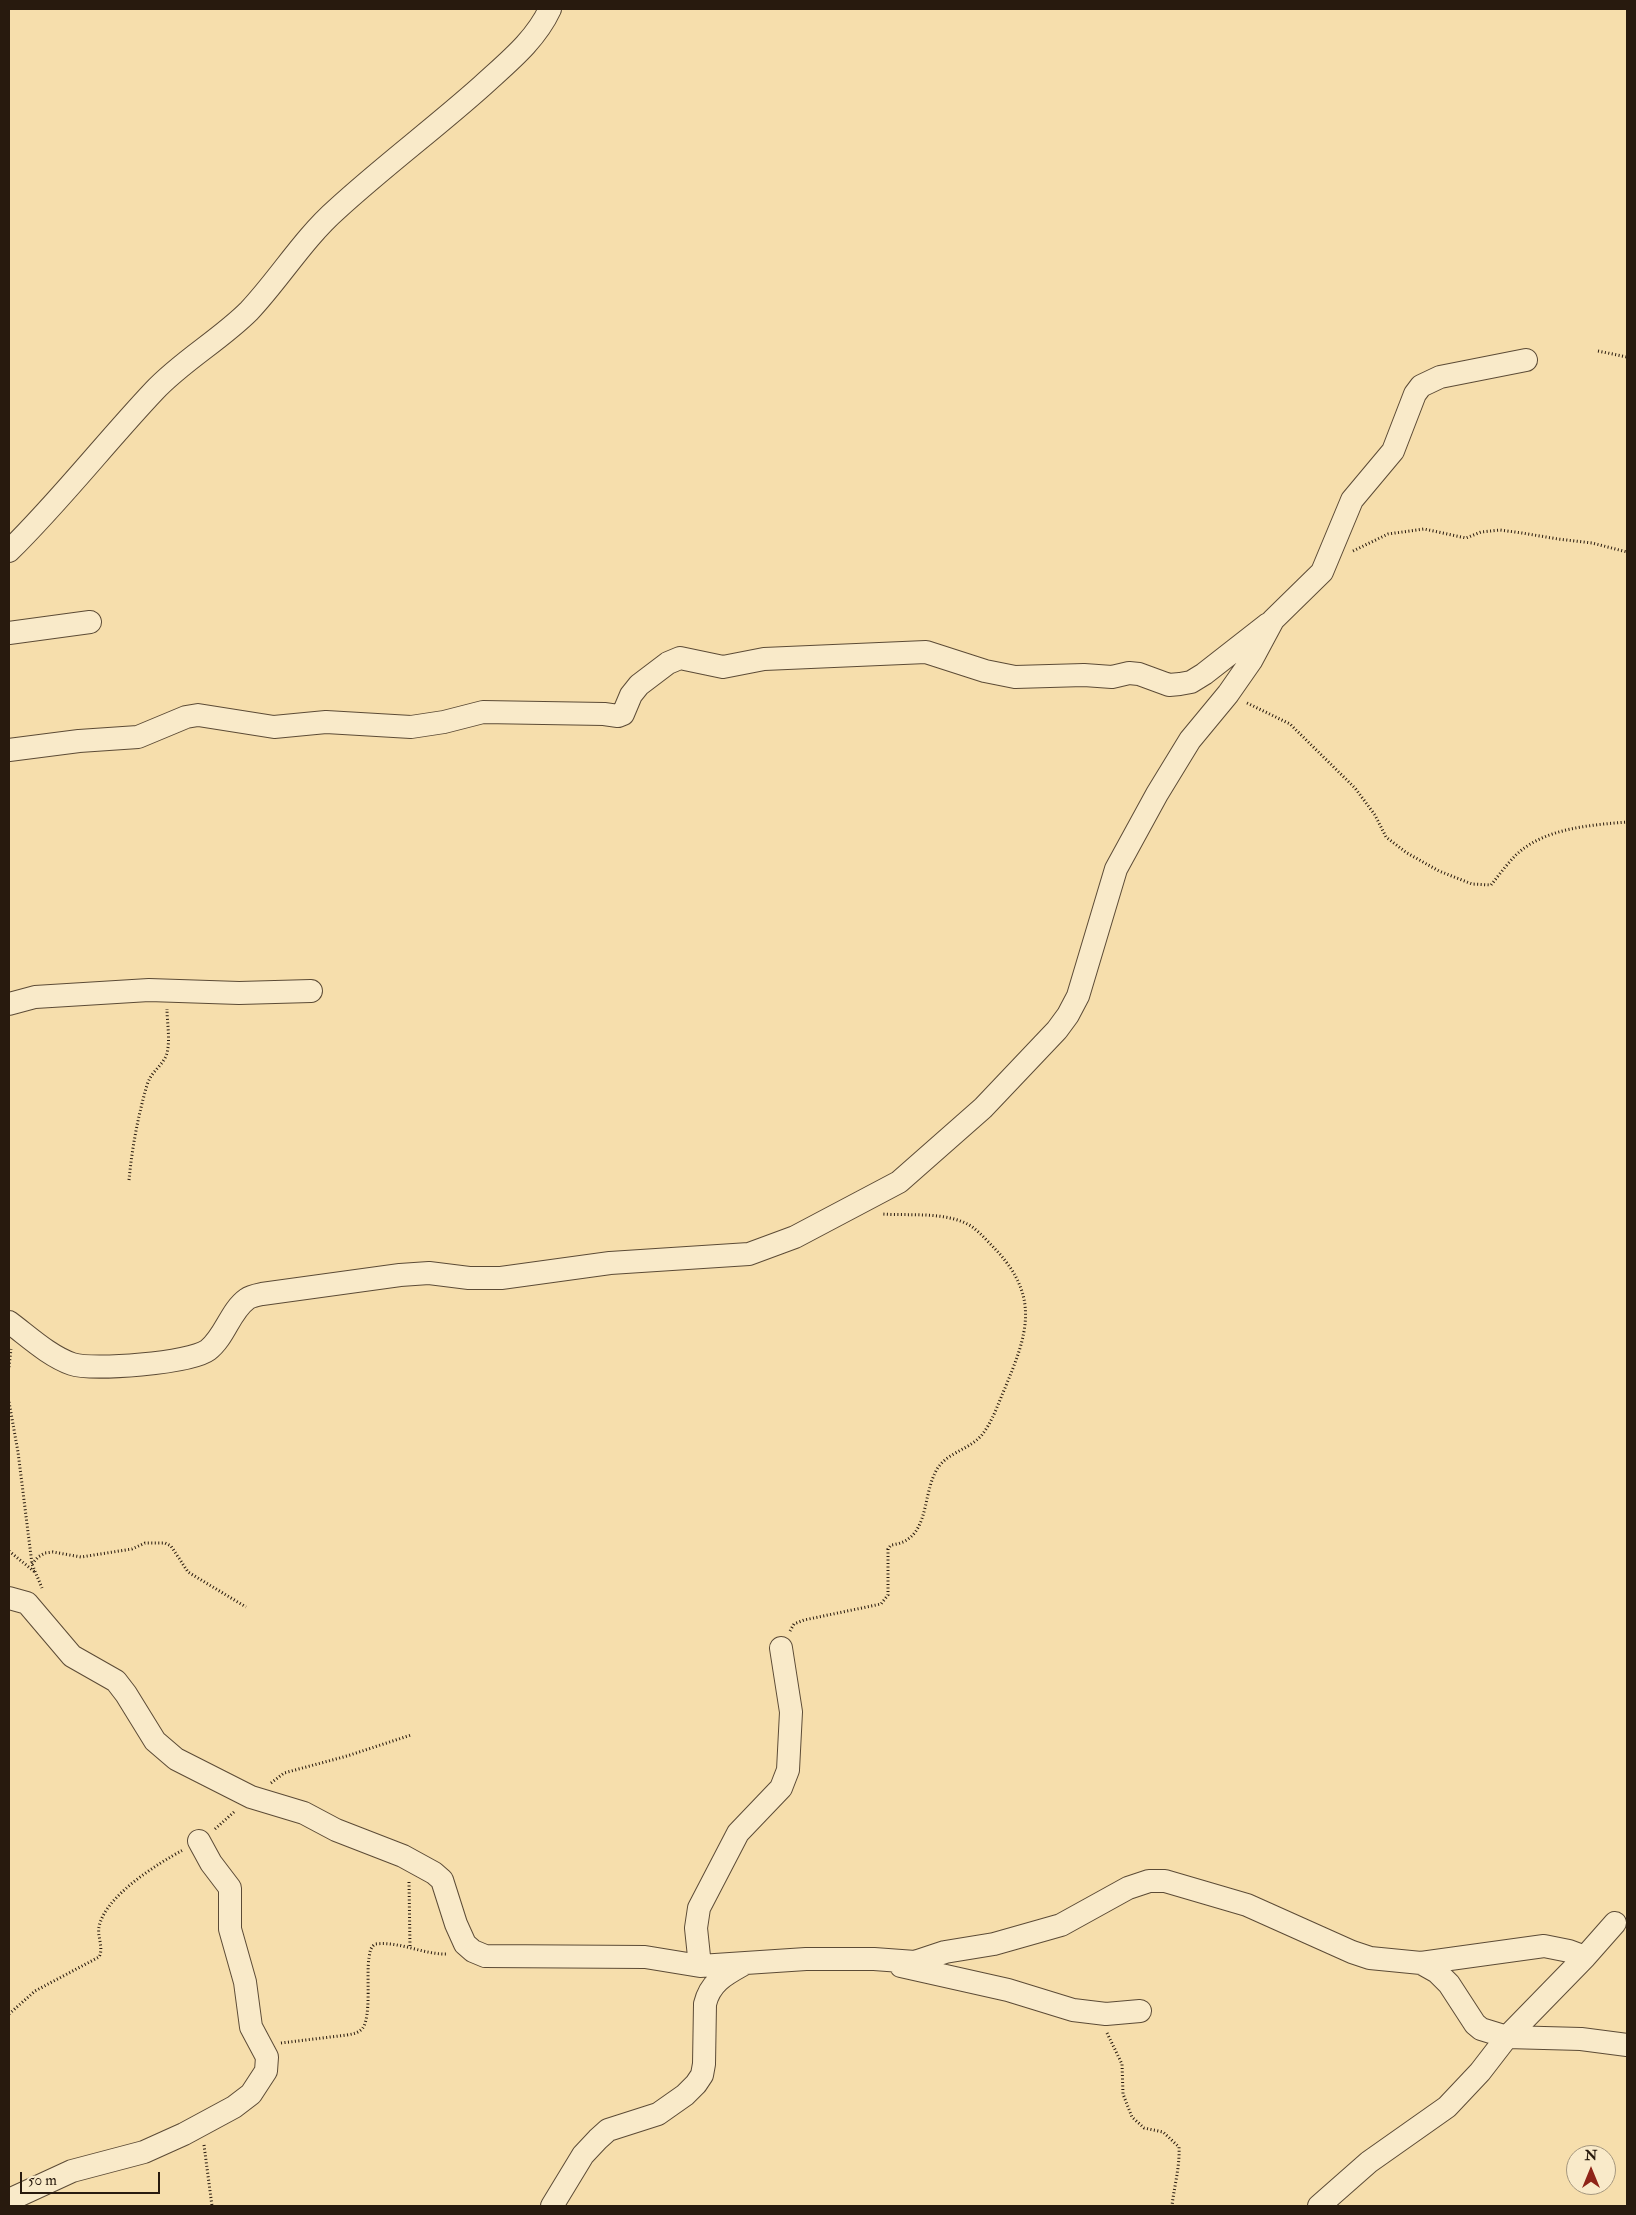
<!DOCTYPE html>
<style>
body{margin:0}
#map{position:relative;width:1636px;height:2215px;overflow:hidden;background:#f6deac;font-family:"IM FELL Double Pica",serif}
canvas{display:block}
.frame{position:absolute;inset:0;border:10px solid #281a0e;pointer-events:none}
.north{position:absolute;left:1566px;top:2145px;width:50px;height:50px;box-sizing:border-box;background:#f9eac9;border:1px solid #a5977e;border-radius:50%;rotate:0deg;font-size:14px;font-weight:700;line-height:20px;text-align:center;color:#281a0e}
.north::after{content:'';display:block;margin:auto;width:18px;height:22px;background:#8f2418;clip-path:polygon(50% 0,100% 100%,50% 72%,0 100%)}
.scale{position:absolute;left:20px;top:2172px;width:140px;height:22px;box-sizing:border-box;border:2px solid #281a0e;border-top:0;padding-left:6px;font-size:15px;line-height:18px;white-space:nowrap;color:#281a0e;-webkit-text-stroke:4px #f9eac9;paint-order:stroke}
</style>
<div id="map">
<canvas width="1636" height="2215"></canvas>
<div class="frame"></div>
<div class="north">N</div>
<div class="scale">50 m</div>
</div>
<script>
const g = document.querySelector('canvas').getContext('2d');
g.lineJoin = 'round';
function strokePath(path, color, width, dash) {
  g.strokeStyle = color;
  g.lineWidth = width;
  g.lineCap = dash ? 'butt' : 'round';
  g.setLineDash(dash || []);
  g.stroke(path);
}
const minor = new Path2D(`
 M9 551C60 501 105 443 154 391 182 361 220 340 249 311 280 278 303 239 337 209 384 166 435 128 482 86 508 62 535 41 550 9
 M9 633 90 622
 M9 750 79 741 138 737 186 717 198 715 274 727 326 722 411 727 444 722 483 712 604 714 618 716 623 714 631 695 639 685 668 663 680 658 723 667 764 659 926 652 985 671 1015 677 1084 675 1112 677 1129 673 1139 674 1169 685 1180 684 1191 682 1204 674 1268 624
 M9 1004 35 997 149 990 239 993 311 991
 M9 1322C28 1336 49 1356 72 1364 92 1371 191 1363 208 1350 225 1337 230 1311 247 1299 251 1296 257 1295 262 1294L400 1275 429 1273 469 1278H501L610 1263 749 1254 795 1237 899 1182 983 1108 1057 1030 1068 1015 1078 996 1116 869 1157 794 1190 740 1228 694 1251 661 1273 620 1322 572 1352 500 1393 451 1415 394 1421 386 1440 377 1526 360
 M9 1598 27 1603 72 1656 116 1681 126 1694 155 1741 176 1759 251 1797 304 1813 336 1830 403 1856 434 1873 442 1880 456 1924 465 1944 473 1951 485 1956 645 1957 700 1966 806 1959H874L915 1962 945 1952 994 1944 1061 1925 1128 1888 1149 1881H1165L1247 1905 1352 1952 1370 1958 1421 1963 1544 1946 1569 1951 1585 1957
 M1421 1963 1437 1972 1449 1984 1475 2024 1481 2029 1507 2037 1581 2039 1627 2045
 M700 1966 696 1928 699 1908 738 1833 781 1788 788 1770 791 1712 781 1648
 M901 1966 1008 1990 1073 2010 1106 2014 1140 2011
 M9 2200 72 2171 144 2152 184 2134 234 2107 251 2094 266 2071 267 2057 251 2027 245 1982 230 1929V1888L211 1863 199 1841
 M552 2206 583 2155 598 2139 608 2130 658 2114 685 2095 696 2084 702 2075 704 2064 705 2004C710 1982 726 1974 744 1964
 M1319 2206 1369 2162 1447 2107 1480 2072 1507 2037 1585 1957 1615 1923`);
strokePath(minor, '#5c4b36', 24);
strokePath(new Path2D(`
 M1598 351 1627 357
 M1353 551 1388 534 1424 529 1466 538 1481 532 1500 530 1522 533 1558 539 1592 543 1627 552
 M1247 703 1290 724 1355 788 1375 815 1386 837 1407 853 1439 871 1472 884 1491 885C1499 875 1507 864 1516 855 1544 828 1591 825 1627 822
 M129 1180C132 1148 138 1116 147 1085 151 1072 161 1067 166 1056 171 1043 167 1023 167 1009
 M9 1367 11 1349
 M9 1402 18 1452 32 1564 42 1588
 M9 1551 36 1573
 M32 1564 38 1557 45 1553 53 1552 81 1557 132 1549 145 1543H165L171 1546 188 1572 246 1607
 M790 1631 794 1624 804 1620 881 1604 888 1595V1549L891 1545C929 1541 922 1499 935 1473 944 1453 967 1451 981 1436 992 1423 998 1404 1005 1388 1027 1335 1040 1299 998 1252 990 1244 981 1233 971 1226 946 1211 909 1216 882 1214
 M271 1783 284 1773 347 1756 411 1735
 M215 1829 234 1812
 M409 1882 410 1947
 M9 2014 35 1991 99 1957C104 1948 97 1936 99 1927 105 1896 157 1864 183 1850
 M1107 2033 1122 2064 1123 2094 1132 2117 1144 2128 1163 2132 1179 2147C1180 2167 1174 2187 1172 2206
 M281 2043 347 2035C353 2034 358 2033 362 2029 372 2017 366 1975 369 1958 370 1952 370 1948 375 1944 400 1941 424 1955 448 1954
 M204 2145 212 2206`), '#281a0e', 3, [1, 2.5]);
strokePath(minor, '#f9eac9', 22);
</script>
